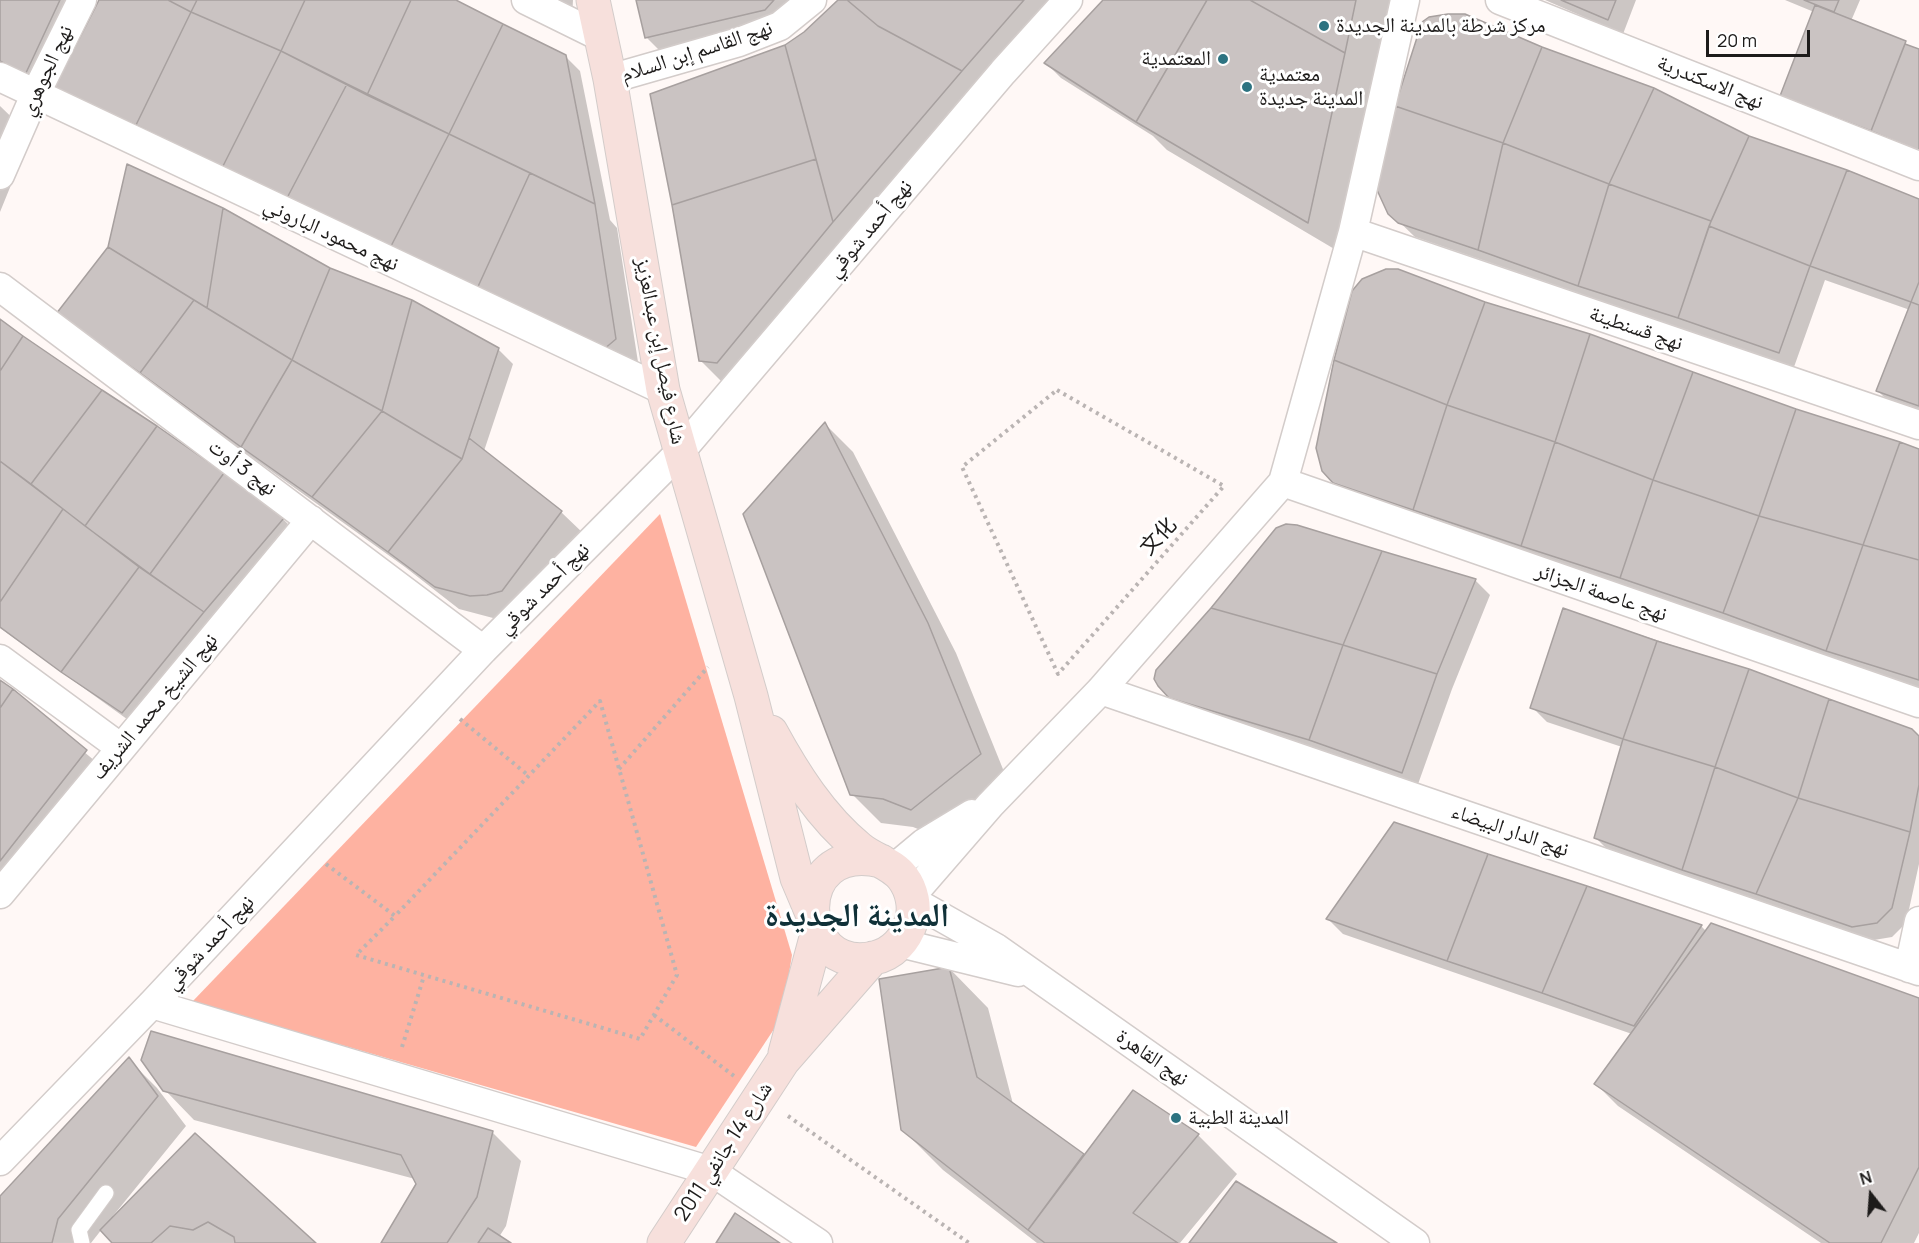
<!DOCTYPE html>
<meta charset="utf-8">
<style>
body{margin:0}
#map{position:relative;width:1919px;height:1243px;overflow:hidden;background:#fff8f6;font-family:Manrope,sans-serif}
canvas{display:block}
.north{position:absolute;left:1841px;top:1165px;width:60px;height:60px;-webkit-text-stroke:4px #fff;paint-order:stroke;rotate:343deg;font-size:16px;font-weight:700;line-height:24px;text-align:center;color:#1d1b1a}
.north::after{content:'';display:block;margin:auto;width:21px;height:27px;background:#1d1b1a;clip-path:polygon(50% 0,100% 100%,50% 72%,0 100%)}
.scale{position:absolute;left:1706px;top:30px;width:104px;height:27px;box-sizing:border-box;border:3px solid #1d1b1a;border-top:0;padding-left:8px;font-size:18px;line-height:21px;white-space:nowrap;color:#1d1b1a;-webkit-text-stroke:4px #fff;paint-order:stroke}
</style>
<div id="map">
<canvas width="1919" height="1243"></canvas>
<div class="north">N</div>
<div class="scale">20 m</div>
</div>
<script>
const g = document.querySelector('canvas').getContext('2d');
g.lineJoin = 'round';
function fillPath(path, color) {
  g.fillStyle = color;
  g.fill(path, 'evenodd');
}
function strokePath(path, color, width, dash) {
  g.strokeStyle = color;
  g.lineWidth = width;
  g.lineCap = dash ? 'butt' : 'round';
  g.setLineDash(dash || []);
  g.stroke(path);
}
function drawText(font, color, halo, rows, align = 'center') {
  g.font = font + ' Manrope,"Noto Naskh Arabic","Noto Sans SC",sans-serif';
  g.lineWidth = 6;
  g.setLineDash([]);
  g.textBaseline = 'middle';
  g.strokeStyle = halo;
  g.fillStyle = color;
  for (const [text, x, y, turn = 0] of rows) {
    g.save();
    g.translate(x, y);
    g.rotate((+turn || 0) * Math.PI / 180);
    g.textAlign = isNaN(turn) ? turn : align;
    if (halo) g.strokeText(text, 0, 0);
    g.fillText(text, 0, 0);
    g.restore();
  }
}
fillPath(new Path2D(`
 M660 514 792 955 782 1017 696 1147 192 1002Z`), '#feb2a1');
fillPath(new Path2D(`
 M0 0H81L40 89 0 67Z
 M101 0H453L565 56 580 71 610 220 617 228 638 362 626 372 70 104Z
 M534 0H573L572 19Z
 M637 0H816L668 59 646 37Z
 M840 0H1052L729 389 700 360 652 95 786 46 805 34Z
 M1105 0H1390L1336 250 1167 150 1153 136 1061 78 1046 63Z
 M1545 0H1636L1623 34Z
 M1785 0H1860L1851 21 1919 50V159L1796 110 1814 12Z
 M0 106 31 136 0 212Z
 M1748 137 1919 201V415L1893 406 1878 391 1910 310 1825 280 1794 367 1415 237 1390 213Z
 M109 247 329 269 498 349 513 364 484 451 561 512 584 534 524 613 493 618 459 609 405 567 73 329 58 314Z
 M1398 270 1485 303 1919 451V690L1349 498 1334 482 1363 280 1374 274Z
 M0 321 156 428 283 519 298 534 138 727 0 628Z
 M825 424 853 452 956 653 1009 784 940 838 913 827 881 823 852 794Z
 M1475 580 1490 595 1452 689 1417 787 1185 713 1170 697Z
 M1564 610 1749 670 1919 738V864L1906 923 1892 937 1868 941 1611 853 1596 838 1622 747 1547 722 1532 707Z
 M0 682 101 766 0 895Z
 M1395 824 1702 927 1707 932 1919 1000V1233L1914 1243H1821L1618 1106 1596 1084 1632 1034 1343 934 1328 919Z
 M949 968 988 1008 1013 1104 1084 1156 1198 1135 1237 1174 1180 1243H1037L943 1170 903 1130Z
 M129 1060 157 1088 186 1126 113 1216 114 1218 195 1135 314 1243H114L102 1229 91 1243H0V1198Z
 M165 1090 492 1132 521 1161 506 1226 499 1237 508 1243H382L418 1184 415 1179 194 1120Z`), '#0003');
const building = new Path2D(`
 M0 0H60L25 75 0 61Z
 M99 0H168L191 12 136 125 53 90Z
 M168 0H197L191 12Z
 M197 0H305L281 51 191 12Z
 M305 0H411L367 95 281 51Z
 M411 0H456L503 24 449 134 367 95Z
 M636 0H774L765 10 645 38Z
 M838 0H847L878 26 962 71 833 222 785 45 804 32Z
 M847 0H1024L962 71 878 26Z
 M1103 0H1207L1136 122 1044 63Z
 M1207 0H1250L1345 53 1308 223 1136 122Z
 M1250 0H1356L1345 53Z
 M1561 0H1616L1608 20Z
 M1804 0H1839L1834 12Z
 M1815 5 1906 41 1871 131 1780 96Z
 M191 12 281 51 222 168 136 125Z
 M1448 14H1465L1542 47 1503 143 1395 106 1422 22 1429 17Z
 M503 24 566 55 595 204 449 134Z
 M1905 44 1919 49V151L1871 131Z
 M785 45 816 159 672 205 650 94Z
 M1542 47 1654 88 1609 184 1503 143Z
 M281 51 347 84 287 198 222 168Z
 M347 84 449 134 389 250 287 198Z
 M1654 88 1749 136 1711 221 1609 184Z
 M1395 106 1503 143 1478 250 1398 223 1388 214 1377 190Z
 M449 134 530 173 476 291 389 250Z
 M1749 136 1847 170 1810 266 1709 226Z
 M1503 143 1609 184 1578 286 1478 250Z
 M816 159 833 222 717 363 699 361 672 205Z
 M127 164 223 208 207 308 108 247Z
 M1847 170 1919 199V282L1911 302 1810 266Z
 M530 173 595 204 616 339 603 350 476 291Z
 M1609 184 1711 221 1678 318 1578 286Z
 M223 208 330 268 292 360 207 308Z
 M1709 226 1810 266 1779 353 1678 318Z
 M108 247 194 300 140 373 56 314Z
 M330 268 412 300 382 411 292 360Z
 M1386 269H1398L1485 302 1447 405 1334 360 1352 291 1362 279Z
 M194 300 292 360 241 447 140 373Z
 M412 300 499 348 462 459 382 411Z
 M1485 302 1590 334 1555 442 1447 405Z
 M1911 302 1919 305V406L1876 391Z
 M0 319 23 336 0 371Z
 M1590 334 1693 372 1653 480 1555 442Z
 M23 336 102 390 31 484 0 461V371Z
 M292 360 382 411 312 497 241 447Z
 M1334 360 1447 405 1413 510 1333 483 1322 471 1316 448Z
 M1693 372 1796 409 1759 516 1653 480Z
 M102 390 157 426 85 526 31 484Z
 M1447 405 1555 442 1521 546 1413 510Z
 M1796 409 1900 442 1863 545 1759 516Z
 M382 411 462 459 388 552 312 497Z
 M825 422 928 623 981 754 911 810 883 799 850 795 743 514Z
 M157 426 224 473 150 574 85 526Z
 M469 438 562 511 502 591 487 595 470 596 435 587 388 552 462 459Z
 M1555 442 1653 480 1620 578 1521 546Z
 M1900 442 1919 449V560L1863 545Z
 M0 461 63 509 0 602Z
 M224 473 284 518 204 612 150 574Z
 M1653 480 1759 516 1723 613 1620 578Z
 M63 509 139 567 61 672 0 627V602Z
 M1759 516 1863 545 1826 651 1723 613Z
 M1286 524 1297 525 1382 551 1343 645 1211 608 1276 528Z
 M1863 545 1919 560V680L1826 651Z
 M1382 551 1476 579 1437 674 1343 645Z
 M139 567 204 612 122 713 61 672Z
 M1211 608 1343 645 1309 740 1169 698 1158 686 1154 679 1156 670Z
 M1563 608 1657 641 1623 739 1530 708Z
 M1657 641 1749 669 1715 767 1623 739Z
 M1343 645 1437 674 1402 773 1309 740Z
 M1749 669 1829 699 1798 798 1715 767Z
 M0 680 13 689 0 708Z
 M13 689 87 750 0 861V708Z
 M1829 699 1912 729 1919 736V785L1910 832 1798 798Z
 M1623 739 1715 767 1682 870 1594 838Z
 M1715 767 1798 798 1756 894 1682 870Z
 M1798 798 1910 832 1892 908 1877 923 1852 927 1756 894Z
 M1394 822 1488 854 1447 961 1326 919Z
 M1488 854 1587 886 1542 993 1447 961Z
 M1587 886 1702 925 1634 1026 1542 993Z
 M1711 923 1919 998V1167L1881 1243H1830L1594 1084Z
 M949 967 977 1077 1084 1154 1028 1230 901 1130 879 979Z
 M151 1031 493 1131 477 1197 447 1243H381L416 1184 401 1155 163 1091 141 1060Z
 M129 1057 158 1096 58 1219 52 1243H0V1196Z
 M1133 1090 1199 1134 1133 1213 1178 1243H1045L1028 1230Z
 M195 1133 316 1243H235L234 1237 208 1222 193 1230 170 1226 151 1243H112L100 1230Z
 M1236 1181 1337 1243H1189Z
 M735 1213 780 1243H716Z
 M488 1228 511 1243H478Z`);
fillPath(building, '#cac3c2');
strokePath(building, '#a7a09f', 1.5);
const service = new Path2D(`
 M82 1243 79 1230 106 1193`);
const minor = new Path2D(`
 M526 0 599 36
 M1500 0 1919 166
 M0 77 663 390
 M610 79 739 42 780 26 812 0
 M0 175 35 95 82 0
 M1353 232 1919 425
 M0 287 483 650
 M1283 482 1919 703
 M0 659 121 748
 M1101 690 1919 971
 M894 868 924 843 972 814
 M0 894 311 520
 M912 895 990 805 1101 690 1283 482 1353 232 1405 0
 M913 901 996 948 1415 1243
 M900 943 1018 972
 M1909 968 1919 921
 M152 1004 711 1171 818 1243
 M0 1161 152 1004 483 650 680 452 1003 72 1068 0`);
const secondary = new Path2D(`
 M593 0 610 79 663 390 751 696 797 878 811 911
 M771 732C794 774 821 817 859 848 873 860 892 863 903 878 912 890 916 908 911 922 906 939 893 954 874 958 794 976 788 839 881 861
 M785 1053 817 934
 M664 1243 783 1061 873 958`);
strokePath(service, '#d3ccca', 17);
strokePath(minor, '#d3ccca', 31);
strokePath(secondary, '#d3ccca', 35);
strokePath(new Path2D(`
 M1057 390 1224 486 1058 674 962 467Z
 M460 719 529 776
 M619 769 708 667
 M326 864 395 916 600 701 677 975 640 1039 356 955 395 916
 M654 1015 734 1076
 M402 1047 424 976
 M788 1116 969 1243`), '#bab4b3', 4, [3, 4.5]);
strokePath(service, '#fff', 15);
strokePath(minor, '#fff', 28);
strokePath(secondary, '#f7e0dc', 33);
for (const [x, y, r, color] of [
 [1324,26,6,"#2d7381"],
 [1223,59,6,"#2d7381"],
 [1247,87,6,"#2d7381"],
 [1176,1118,6,"#2d7381"]
]) {
  const dot = new Path2D();
  dot.arc(x, y, r, 0, 2 * Math.PI);
  g.fillStyle = color;
  g.fill(dot);
  strokePath(dot, '#fff', 2);
}
drawText('21px', '#1d1b1a', '#fff', [
 ["مركز شرطة بالمدينة الجديدة",1336,26],
 ["المعتمدية",1211,59,"right"],
 ["معتمدية",1259,75],
 ["المدينة جديدة",1259,99],
 ["المدينة الطبية",1188,1118]
], 'left');
drawText('21px', '#1d1b1a', '#fff', [
 ["نهج القاسم إبن السلام",697,52,-18],
 ["نهج الجوهري",47,71,-65],
 ["نهج الاسكندرية",1710,83,22],
 ["نهج أحمد شوقي",870,229,-50],
 ["نهج محمود الباروني",331,235,25],
 ["نهج قسنطينة",1636,329,19],
 ["شارع فيصل إبن عبدالعزيز",660,351,79],
 ["نهج 3 أوت",242,468,37],
 ["文化",1159,537,-48],
 ["نهج أحمد شوقي",544,589,-45],
 ["نهج عاصمة الجزائر",1601,593,19],
 ["نهج الشيخ محمد الشريف",155,707,-50],
 ["نهج الدار البيضاء",1510,831,19],
 ["نهج أحمد شوقي",210,943,-47],
 ["نهج القاهرة",1152,1058,35],
 ["شارع 14 جانفي 2011",724,1152,-57]
]);
drawText('bold 33px', '#103138', '#fff', [
 ["المدينة الجديدة",857,917]
]);
</script>
